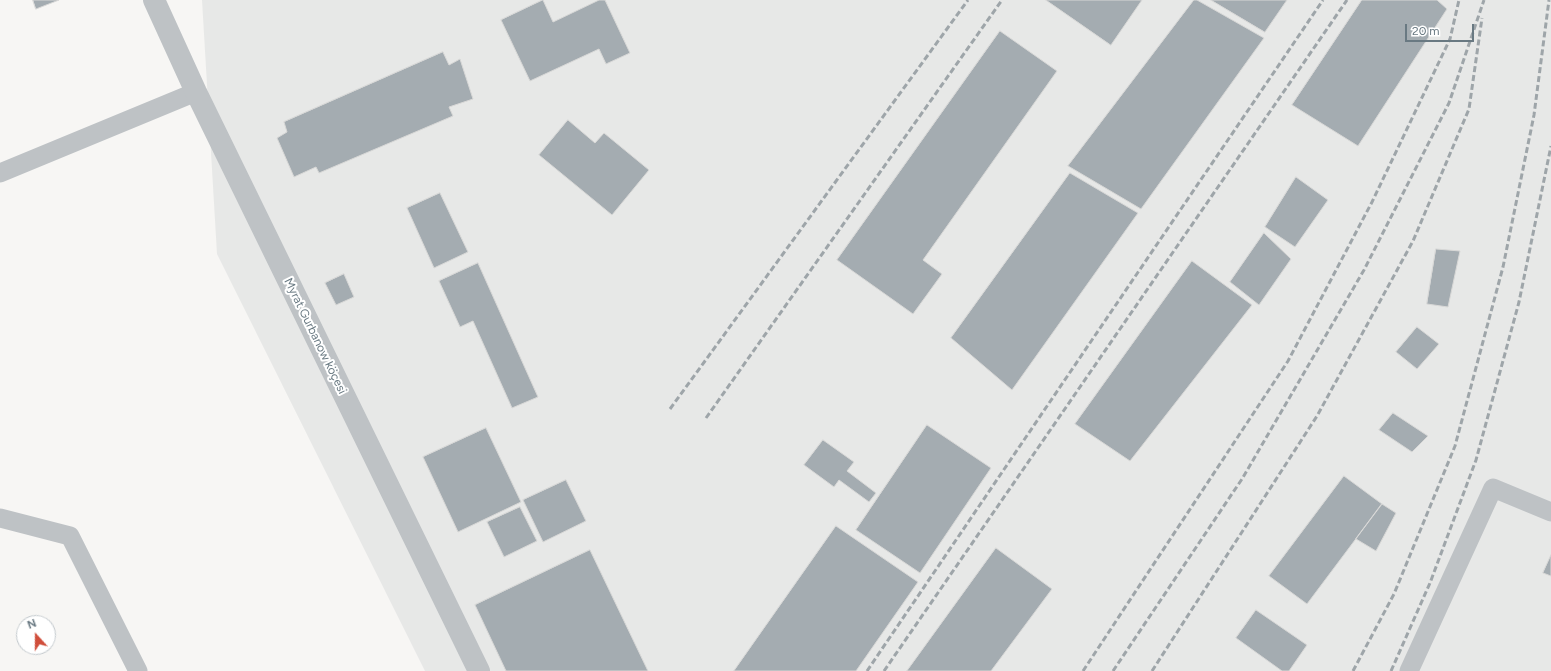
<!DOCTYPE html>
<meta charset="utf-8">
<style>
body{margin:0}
#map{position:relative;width:1551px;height:671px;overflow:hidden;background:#f7f6f4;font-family:Figtree,sans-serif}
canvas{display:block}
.north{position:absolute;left:16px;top:615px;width:40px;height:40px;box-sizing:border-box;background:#fff;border:1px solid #c3c9cd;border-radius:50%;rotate:339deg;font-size:11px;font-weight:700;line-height:16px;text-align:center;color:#697982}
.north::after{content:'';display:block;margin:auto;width:14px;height:18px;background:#d04e3b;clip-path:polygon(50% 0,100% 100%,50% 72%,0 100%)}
.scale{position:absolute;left:1405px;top:24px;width:69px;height:18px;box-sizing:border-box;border:2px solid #697982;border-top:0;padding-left:5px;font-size:12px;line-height:14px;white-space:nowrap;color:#697982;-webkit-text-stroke:3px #fff;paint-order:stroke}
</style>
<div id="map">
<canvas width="1551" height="671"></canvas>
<div class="north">N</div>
<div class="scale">20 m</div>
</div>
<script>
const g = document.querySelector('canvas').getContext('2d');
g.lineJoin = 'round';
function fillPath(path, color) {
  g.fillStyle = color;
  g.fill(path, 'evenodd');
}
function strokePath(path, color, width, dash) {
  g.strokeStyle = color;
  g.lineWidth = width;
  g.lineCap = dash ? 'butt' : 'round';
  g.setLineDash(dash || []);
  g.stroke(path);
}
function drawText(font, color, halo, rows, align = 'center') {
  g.font = font + ' Figtree,sans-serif';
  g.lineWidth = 4;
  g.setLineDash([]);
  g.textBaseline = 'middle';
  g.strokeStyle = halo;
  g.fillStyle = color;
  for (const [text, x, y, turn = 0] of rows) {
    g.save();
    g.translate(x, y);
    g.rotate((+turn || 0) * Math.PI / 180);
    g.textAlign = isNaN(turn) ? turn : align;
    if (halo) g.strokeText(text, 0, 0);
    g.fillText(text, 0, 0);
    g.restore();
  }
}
fillPath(new Path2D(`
 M202 0H1551V671H425L217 254Z`), '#e7e8e7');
const building = new Path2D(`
 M33 0H59L36 9Z
 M543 0 553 22 599 0H605L630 53 606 64 599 49 530 81 501 20Z
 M1046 0H1142L1111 45Z
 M1194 0H1197L1264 38 1141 209 1068 166Z
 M1211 0H1287L1265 32Z
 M1362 0H1437L1447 9 1358 146 1292 105Z
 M1000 31 1057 71 923 260 942 274 913 314 837 260Z
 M443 52 449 65 460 59 473 99 449 107 453 116 319 173 316 167 294 177 277 138 287 132 284 122Z
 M568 120 595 143 604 133 649 170 612 215 539 155Z
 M1070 173 1138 213 1012 390 951 338Z
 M1296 177 1328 200 1295 247 1265 227Z
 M440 193 468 252 434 268 407 208Z
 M1264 233 1291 259 1259 305 1230 282Z
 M1436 249 1460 251 1448 307 1427 304Z
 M1192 261 1252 305 1130 461 1075 424Z
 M478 263 538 397 512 408 473 321 460 327 439 281Z
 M344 274 354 297 336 305 325 283Z
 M1417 327 1439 344 1417 369 1396 352Z
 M1393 413 1428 436 1412 452 1379 430Z
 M927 425 991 468 920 573 856 530Z
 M486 428 521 502 458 532 423 457Z
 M823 440 854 462 847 471 876 493 869 502 839 480 834 487 804 465Z
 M1344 476 1382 504 1307 604 1269 576Z
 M566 480 586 521 543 542 523 500Z
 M1382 504 1396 513 1376 551 1356 539Z
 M520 507 537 541 504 557 487 522Z
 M836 526 918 582 856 671H734Z
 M996 548 1052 589 991 671H907Z
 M590 550 648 671H506L475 605Z
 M1551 555V576L1543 573Z
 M1256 610 1307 645 1289 671H1282L1236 638Z`);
fillPath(building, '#a4acb1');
strokePath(building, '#d8d8d7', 1);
strokePath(new Path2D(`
 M0 173 196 92
 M0 518 70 536 138 671
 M1409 671 1493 488 1551 512`), '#bec2c5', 19);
strokePath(new Path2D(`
 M154 0 196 92 479 671`), '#bec2c5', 22);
strokePath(new Path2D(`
 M670 409 968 0
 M706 418 1002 0
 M867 671 1323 0
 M884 671 1347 0
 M1083 671 1288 361 1372 202 1450 39 1459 0
 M1113 671 1242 479 1364 270 1449 103 1484 0
 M1152 671 1317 416 1413 241 1469 109 1482 18
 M1353 671 1394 594 1455 446 1503 267 1534 115 1549 0
 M1391 671 1430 583 1476 460 1519 302 1551 146`), '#9ea5a9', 3, [6, 3]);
drawText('12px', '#697982', '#fff', [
 ["Myrat Gurbanow köçesi",315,336,64]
]);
</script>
